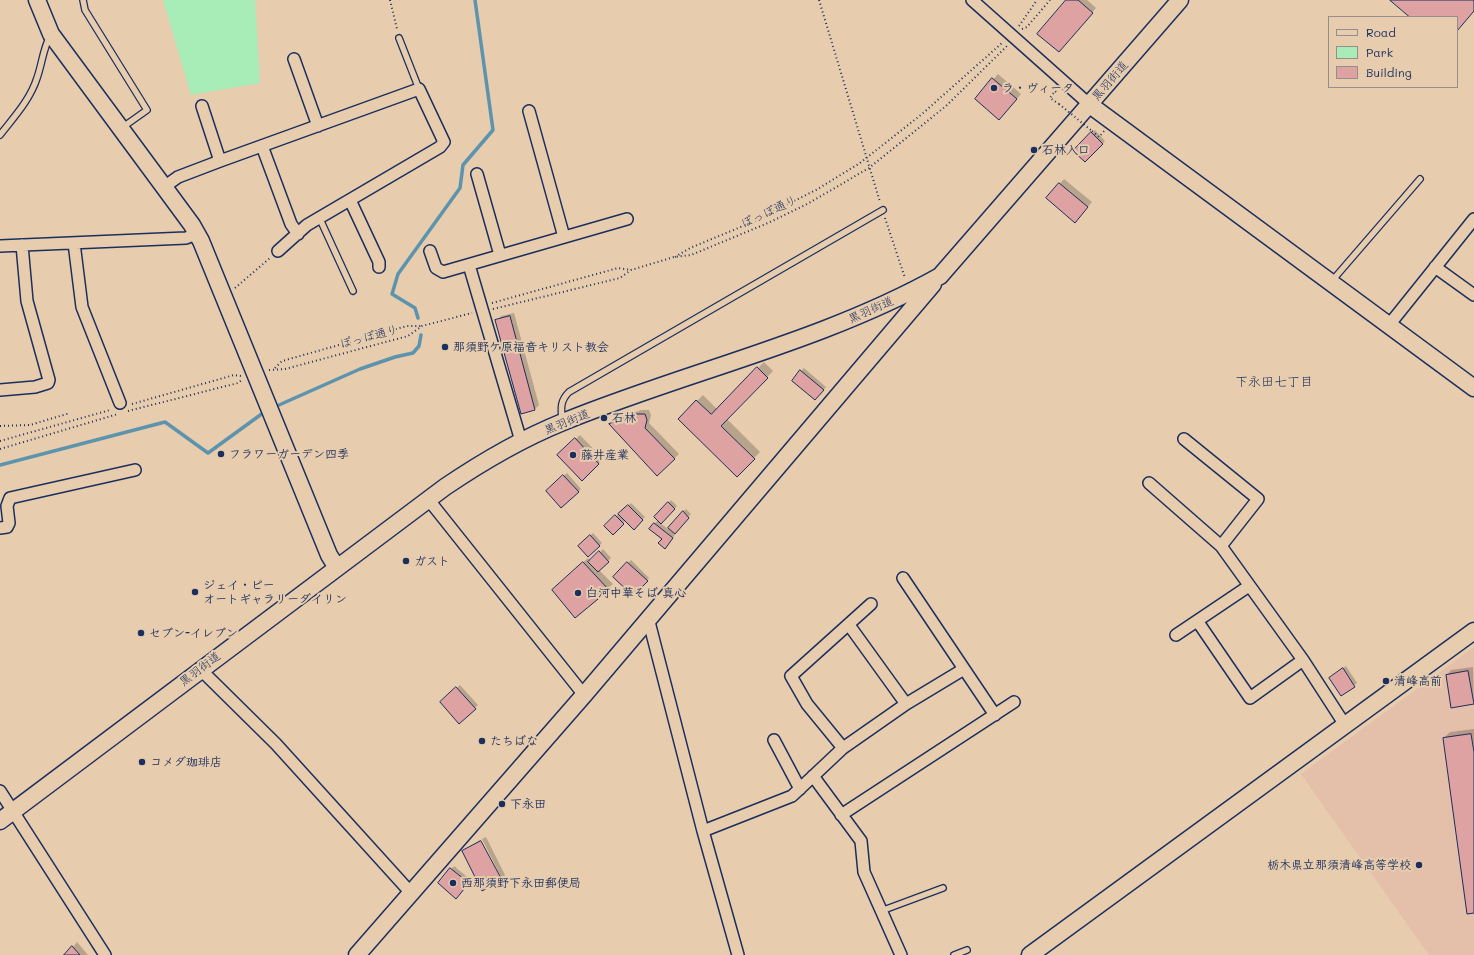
<!DOCTYPE html>
<meta charset="utf-8">
<style>
body{margin:0}
#map{position:relative;width:1474px;height:955px;overflow:hidden;background:#e7ccae;font-family:Mali,sans-serif}
canvas{display:block}
.legend{position:absolute;left:1328px;top:16px;width:130px;height:72px;box-sizing:border-box;background:#e7ccae;border:1px solid #958d8e;margin:0;padding:5px 7px;list-style:none;font-size:12px;color:#1b2f5e}
.legend li{display:flex;align-items:center;gap:8px;height:20px}
.legend b{width:20px;border:1px solid #958d8e}
</style>
<div id="map">
<canvas width="1474" height="955"></canvas>
<ul class="legend">
<li><b style="height:5px;background:#e7ccae"></b>Road</li>
<li><b style="height:11px;background:#a8ecb7"></b>Park</li>
<li><b style="height:11px;background:#dda2a1"></b>Building</li>
</ul>
</div>
<script>
const g = document.querySelector('canvas').getContext('2d');
g.lineJoin = 'round';
function fillPath(path, color) {
  g.fillStyle = color;
  g.fill(path, 'evenodd');
}
function strokePath(path, color, width, dash) {
  g.strokeStyle = color;
  g.lineWidth = width;
  g.lineCap = dash ? 'butt' : 'round';
  g.setLineDash(dash || []);
  g.stroke(path);
}
function drawText(font, color, halo, rows, align = 'center') {
  g.font = font + ' Mali,"Klee One",sans-serif';
  g.lineWidth = 4;
  g.setLineDash([]);
  g.textBaseline = 'middle';
  g.strokeStyle = halo;
  g.fillStyle = color;
  for (const [text, x, y, turn = 0] of rows) {
    g.save();
    g.translate(x, y);
    g.rotate((+turn || 0) * Math.PI / 180);
    g.textAlign = isNaN(turn) ? turn : align;
    if (halo) g.strokeText(text, 0, 0);
    g.fillText(text, 0, 0);
    g.restore();
  }
}
fillPath(new Path2D(`
 M1474 647V955H1429L1301 774Z`), '#e4bfaa');
fillPath(new Path2D(`
 M163 0H255L260 83 191 95Z`), '#a8ecb7');
fillPath(new Path2D(`
 M1067 0H1087L1096 8 1063 46Z
 M998 74 1021 94 1004 114 976 99Z
 M1095 130 1105 141 1085 161 1075 151Z
 M1064 179 1092 202 1079 217 1047 198Z
 M514 313 539 405 535 409 497 321 501 316Z
 M764 362 773 371 727 419 760 452 737 476 679 419 703 395 717 409Z
 M804 368 826 387 818 396 801 371Z
 M641 410H649L651 415 649 423 679 454 657 475 610 424 615 420Z
 M580 435 603 459 582 479 559 455Z
 M567 473 581 489 561 507 547 491Z
 M671 500 677 506 660 523 668 529 686 509 691 514 674 534 675 535 668 545 650 529 658 520 655 517Z
 M631 503 645 517 634 528 626 520 613 534 605 526Z
 M593 533 602 543 588 556 579 546Z
 M603 549 611 558 599 570 613 584 575 617 553 590 588 558 591 561Z
 M631 560 649 578 633 595 614 577Z
 M1346 666 1357 683 1342 695 1330 678Z
 M1473 667 1474 703 1452 707 1447 675 1451 670Z
 M460 685 478 705 459 723 441 702Z
 M1474 729V912L1444 738 1450 732Z
 M486 837 505 875 502 879 482 839Z
 M480 840 500 879 463 851Z
 M454 866 471 880 459 895 439 883Z
 M77 942 88 955H66L73 947Z`), '#0003');
strokePath(new Path2D(`
 M418 318 415 308 392 294 398 274 460 188 463 165 493 130 475 0
 M279 405 360 369 395 357 413 353 419 346 421 335
 M0 465 165 422 208 453 263 413`), '#5c94ad', 3.5);
const building = new Path2D(`
 M1066 0H1078L1093 13 1059 52 1037 34Z
 M1390 0H1474V11L1457 31V17H1410Z
 M992 78 1017 99 999 120 975 99Z
 M1091 132 1103 144 1085 162 1073 151Z
 M1059 183 1088 207 1075 223 1046 198Z
 M510 316 535 410 521 414 495 320Z
 M757 367 768 378 721 426 755 459 737 477 678 419 696 400 711 414Z
 M800 370 824 390 815 400 792 381Z
 M636 414H645L647 420 645 428 675 459 657 476 609 424Z
 M575 438 599 464 582 481 557 455Z
 M563 475 579 492 561 508 546 491Z
 M668 502 675 509 661 524 654 517Z
 M628 505 643 520 634 530 618 514Z
 M683 511 689 518 675 534 668 528Z
 M615 515 624 524 613 535 604 526Z
 M654 523 673 538 665 549 658 543 662 539 649 529Z
 M590 535 600 546 588 557 578 546Z
 M599 551 609 562 598 572 588 562Z
 M583 562 609 590 575 618 552 590Z
 M627 562 648 581 633 596 613 577Z
 M1343 668 1355 687 1341 696 1329 678Z
 M1468 671 1474 704 1451 708 1446 675Z
 M456 687 476 709 459 724 440 702Z
 M1471 734 1474 752V913L1467 914 1443 738Z
 M481 841 502 880 482 891 462 851Z
 M450 868 469 883 456 899 438 883Z
 M72 946 80 955H64Z`);
fillPath(building, '#dda2a1');
strokePath(building, '#1b2f5e', 1);
const lane = new Path2D(`
 M83 0 85 10 147 110 123 127
 M399 38 419 89
 M0 135C14 117 30 100 37 78 42 64 43 49 50 36
 M319 217 353 291
 M1331 282 1420 179
 M562 420C561 408 560 401 569 392L883 210
 M881 911 943 888
 M954 955 967 950`);
const street = new Path2D(`
 M972 0 1090 105
 M294 59 318 126
 M202 106 220 161
 M529 111 564 237
 M262 146 291 224 298 234
 M477 174 500 255
 M164 187 178 177 220 161 419 89 444 142 440 147 307 225 278 251
 M350 200 379 262V267
 M74 243 82 307 120 403
 M0 246 186 238 196 234
 M430 251 436 268 443 272 627 219
 M469 265 521 441
 M1435 267 1474 295
 M1389 325 1474 219
 M0 390 35 387 48 383 49 380 27 301 22 245
 M1184 439 1258 499 1221 546
 M1149 483 1221 546 1303 660 1345 725
 M428 499 584 695
 M0 528 7 527 9 523 7 506 10 498 135 470
 M903 578 995 715
 M648 618 703 831 738 955
 M1198 622 1250 698 1303 660
 M1176 635 1249 586
 M200 669 276 744 411 893
 M906 704 964 669
 M774 740 800 789
 M843 748 807 704 791 676 871 604
 M813 776 861 841 864 872 901 955
 M0 791 105 955
 M841 815 1014 702
 M703 831 792 796 843 748 906 704 849 625`);
const secondary = new Path2D(`
 M37 0 51 34 164 187 192 225 201 241 329 555 337 568
 M1090 105 1474 388
 M0 821 445 487C482 462 521 439 563 422 688 371 822 342 940 276L1180 0
 M357 955 584 695 933 284
 M1030 955 1474 631`);
strokePath(lane, '#1b2f5e', 8);
strokePath(street, '#1b2f5e', 14);
strokePath(secondary, '#1b2f5e', 19);
strokePath(new Path2D(`
 M390 0 397 29
 M819 0 880 202
 M1019 26 1037 0
 M1022 29 1027 27 1050 0
 M1056 92 1055 91 1050 98 1059 104
 M1092 131 1099 137 1104 131
 M885 218 905 278
 M675 257 690 248 748 224 816 190 860 163 922 114 1002 43
 M235 288 270 258
 M492 303 618 268 631 270
 M493 309 620 278 631 270 674 257 691 255 768 223 809 203 869 168 946 106 1007 46
 M275 368 282 361 407 326H421
 M269 370 285 369 408 336 422 326 472 313
 M132 404 234 375 241 376
 M128 411 238 383 243 379
 M0 426 30 425 70 413
 M0 441 110 410
 M0 449 118 414`), '#1b2f5e', 2, [1, 3]);
strokePath(lane, '#e7ccae', 5.5);
strokePath(street, '#e7ccae', 11);
strokePath(secondary, '#e7ccae', 16);
strokePath(new Path2D(`
 M1059 104 1092 131`), '#1b2f5e', 2, [1, 3]);
for (const [x, y, r, color] of [
 [994,88,4,"#1b2f5e"],
 [1034,150,4,"#1b2f5e"],
 [445,347,4,"#1b2f5e"],
 [604,418,4,"#1b2f5e"],
 [221,454,4,"#1b2f5e"],
 [573,455,4,"#1b2f5e"],
 [406,561,4,"#1b2f5e"],
 [195,592,4,"#1b2f5e"],
 [578,593,4,"#1b2f5e"],
 [141,633,4,"#1b2f5e"],
 [1386,681,4,"#1b2f5e"],
 [482,741,4,"#1b2f5e"],
 [142,762,4,"#1b2f5e"],
 [502,804,4,"#1b2f5e"],
 [1419,865,4,"#1b2f5e"],
 [453,883,4,"#1b2f5e"]
]) {
  const dot = new Path2D();
  dot.arc(x, y, r, 0, 2 * Math.PI);
  g.fillStyle = color;
  g.fill(dot);
  strokePath(dot, '#e7ccae', 1.5);
}
drawText('12px', '#1b2f5e', '#e7ccae', [
 ["黒羽街道",1110,81,-49],
 ["ぽっぽ通り",769,212,-25],
 ["黒羽街道",871,310,-24],
 ["ぽっぽ通り",369,337,-15],
 ["黒羽街道",567,422,-22],
 ["黒羽街道",200,669,-37]
]);
drawText('bold 12px', '#1b2f5e', '#e7ccae', [
 ["ラ・ヴィータ",1002,88],
 ["石林入口",1042,150],
 ["那須野ケ原福音キリスト教会",453,347],
 ["石林",612,418],
 ["フラワーガーデン四季",229,454],
 ["藤井産業",581,455],
 ["ガスト",414,561],
 ["ジェイ・ピー",203,585],
 ["オートギャラリーダイリン",203,599],
 ["白河中華そば 真心",586,593],
 ["セブン-イレブン",149,633],
 ["清峰高前",1394,681],
 ["たちばな",490,741],
 ["コメダ珈琲店",150,762],
 ["下永田",510,804],
 ["栃木県立那須清峰高等学校",1411,865,"right"],
 ["西那須野下永田郵便局",461,883]
], 'left');
drawText('13px', '#1b2f5e', '#e7ccae', [
 ["下永田七丁目",1274,382]
]);
</script>
